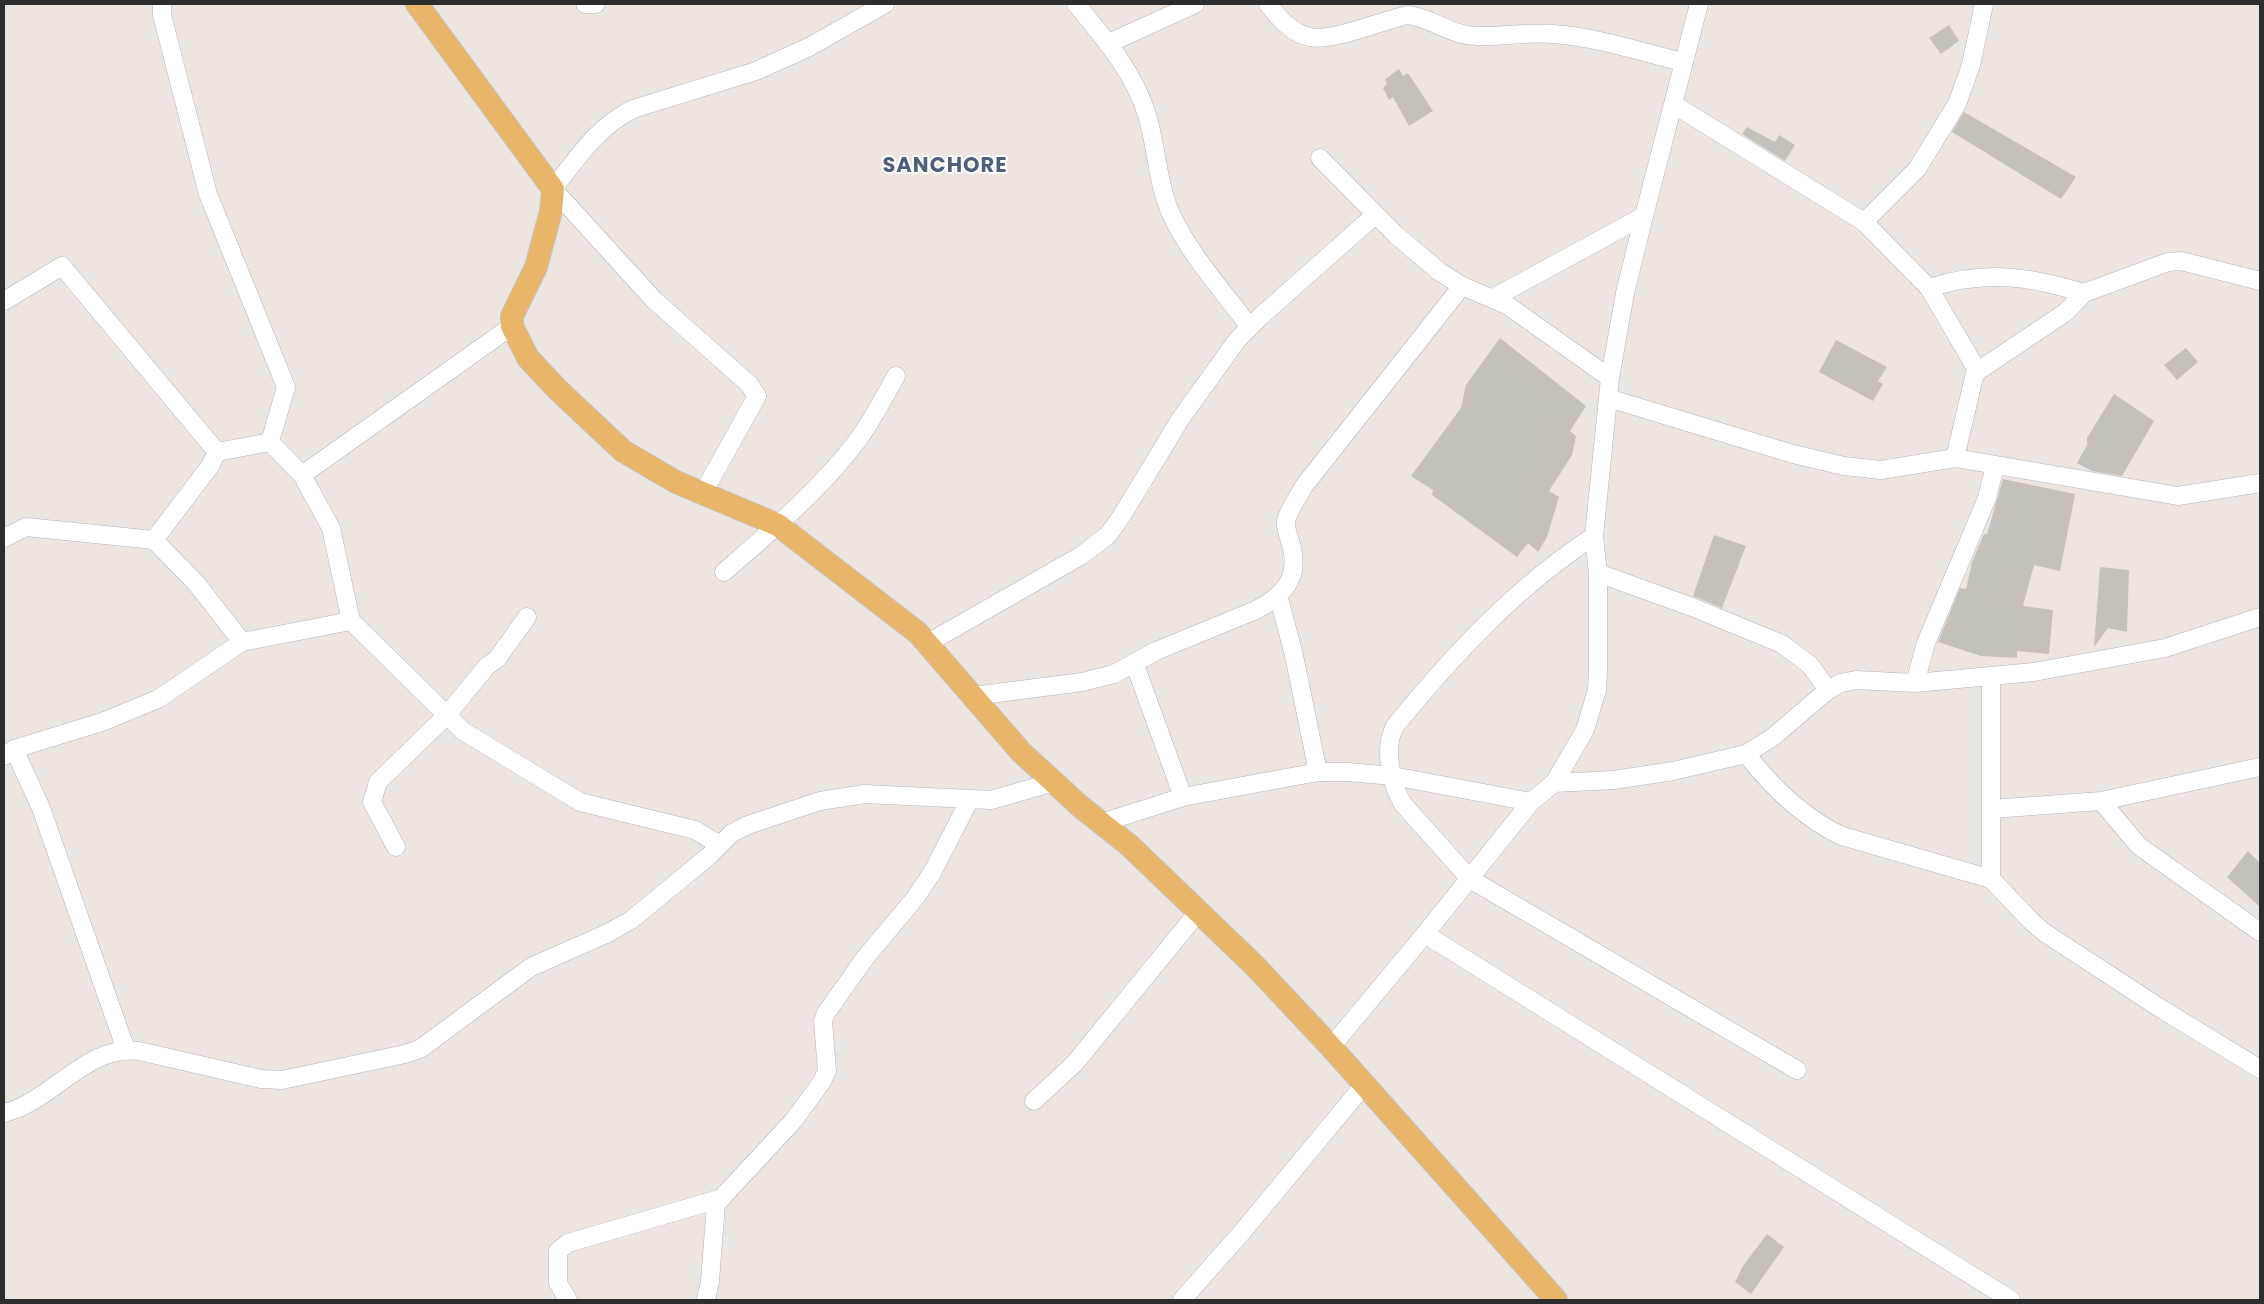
<!DOCTYPE html>
<style>
body{margin:0}
#map{position:relative;width:2264px;height:1304px;overflow:hidden;background:#ede5e0;font-family:Poppins,sans-serif}
canvas{display:block}
.frame{position:absolute;inset:0;border:5px solid #2d2d2d;pointer-events:none}
</style>
<div id="map">
<canvas width="2264" height="1304"></canvas>
<div class="frame"></div>
</div>
<script>
const g = document.querySelector('canvas').getContext('2d');
g.lineJoin = 'round';
function fillPath(path, color) {
  g.fillStyle = color;
  g.fill(path, 'evenodd');
}
function strokePath(path, color, width, dash) {
  g.strokeStyle = color;
  g.lineWidth = width;
  g.lineCap = dash ? 'butt' : 'round';
  g.setLineDash(dash || []);
  g.stroke(path);
}
function drawText(font, color, halo, rows, align = 'center') {
  g.font = font + ' Poppins,sans-serif';
  g.lineWidth = 4;
  g.setLineDash([]);
  g.textBaseline = 'middle';
  g.strokeStyle = halo;
  g.fillStyle = color;
  for (const [text, x, y, turn = 0] of rows) {
    g.save();
    g.translate(x, y);
    g.rotate((+turn || 0) * Math.PI / 180);
    g.textAlign = isNaN(turn) ? turn : align;
    if (halo) g.strokeText(text, 0, 0);
    g.fillText(text, 0, 0);
    g.restore();
  }
}
fillPath(new Path2D(`
 M1949 25 1959 41 1941 54 1929 38Z
 M1399 69 1403 76 1408 73 1433 111 1409 126 1393 97 1389 100 1383 88 1387 84 1385 79Z
 M1964 112 2076 177 2061 199 1952 132Z
 M1747 127 1775 142 1779 135 1795 145 1785 161 1742 134Z
 M1500 338 1586 406 1570 431 1576 436 1572 455 1549 491 1559 497 1547 537 1538 552 1528 543 1517 557 1432 495 1433 490 1411 476 1461 408 1466 385Z
 M1836 340 1887 367 1878 381 1883 384 1873 401 1819 372Z
 M2186 348 2198 362 2177 380 2164 365Z
 M2114 394 2154 421 2122 476 2092 471 2077 463 2087 445V438Z
 M2003 479 2075 494 2060 571 2034 565 2023 606 2053 610 2049 654 2017 651V658L1981 656 1938 642 1960 588 1966 589 1972 562 1984 534H1987Z
 M1714 535 1746 546 1722 608 1693 596Z
 M2100 567 2129 570 2127 632 2108 628 2094 647Z
 M2248 851 2260 863V907L2227 877Z
 M1767 1234 1784 1247 1751 1294 1735 1282 1743 1266Z`), '#c6c0bb');
const minor = new Path2D(`
 M162 4V15L208 194 286 387 270 442
 M585 4H596
 M1076 4C1104 38 1134 72 1147 115 1157 148 1157 182 1171 214 1190 255 1223 291 1249 326
 M1268 4C1278 17 1292 34 1310 37 1333 42 1383 20 1408 15 1428 17 1445 31 1466 35 1494 39 1525 31 1553 34 1597 37 1641 52 1683 62
 M1109 43 1195 4
 M1673 104 1864 222 1929 288 1977 370
 M1320 158 1396 235 1440 272 1462 286 1507 305 1610 378
 M1864 222 1917 169 1957 104 1971 65 1984 4
 M1929 288C1985 270 2028 276 2084 293
 M1493 298 1644 216
 M4 301 62 266 217 452
 M1608 398 1793 454 1844 466 1881 470 1955 458 2178 496 2260 483
 M270 442 302 475 331 528 351 621 463 731 580 802 695 830 720 845
 M217 452 270 442
 M1955 458 1975 373 2066 312 2084 293 2168 262 2181 261 2260 281
 M302 475 512 326
 M703 493 757 396 749 384 654 300 553 189C577 158 597 127 633 109L756 71 809 47 885 4
 M1594 536C1516 587 1453 655 1395 726 1383 747 1391 785 1403 804L1470 879 1797 1070
 M4 538 26 527 154 540 196 583 242 642
 M154 540 210 466 217 452
 M724 572C770 532 820 490 857 441 872 421 884 397 896 376
 M1598 573 1692 607 1782 644 1810 665 1828 690
 M1278 595 1293 651 1318 772
 M928 643 1082 555 1108 535 1121 517 1181 418 1238 339 1261 316 1375 215
 M1135 665 1183 797
 M1991 676V879
 M1915 683 1926 643 1987 498 1995 466
 M974 696 1082 682 1114 674 1156 651 1256 610C1283 596 1299 579 1292 548 1290 540 1285 529 1286 521 1288 510 1299 496 1304 486L1462 286
 M14 749 41 808 126 1050
 M1746 754C1772 787 1803 818 1842 836L1991 879 2031 921 2045 933 2163 1010 2260 1069
 M4 756 14 749 102 722 158 699 242 642 351 621
 M1554 783 1614 780 1673 771 1746 754 1773 737 1828 690 1841 683 1856 680 1915 683 2034 672 2165 648 2260 617
 M2101 801 2139 846 2260 932
 M1992 809 2101 801 2260 767
 M1101 823 1183 797 1318 772H1348L1393 776 1531 802
 M396 847 372 802 378 782 446 716 487 666 497 659 527 617
 M1425 934 2011 1300
 M1331 1047 1425 934 1531 802 1554 783 1585 730 1597 690 1598 671V573L1594 536 1610 378 1625 293 1644 216 1699 4
 M1034 1101 1075 1063 1199 911
 M4 1113C53 1101 85 1045 139 1051L261 1079 282 1080 405 1054 420 1049 531 967 608 933 631 920 709 856 732 833 748 825 820 801 865 794 991 800 1054 782
 M568 1300 558 1283V1251L568 1243 719 1199
 M706 1300 710 1281 716 1204 794 1120 821 1083 827 1071 823 1021 826 1013 865 958 916 897 933 871 970 799
 M1182 1300 1243 1231 1364 1085`);
const major = new Path2D(`
 M417 4 553 189 551 211 536 267 512 316V326L528 358 557 389 623 451 676 482 778 525 918 633 1021 752 1081 807 1129 845 1254 965 1331 1047 1556 1300`);
strokePath(minor, '#b0b4bc', 19);
strokePath(major, '#c4c4c4', 24);
strokePath(minor, '#fff', 18);
strokePath(major, '#e9b669', 22);
g.letterSpacing = '1px';
drawText('bold 21px', '#4f5e7b', '#fff', [
 ["SANCHORE",945,167]
]);
g.letterSpacing = '0px';
</script>
